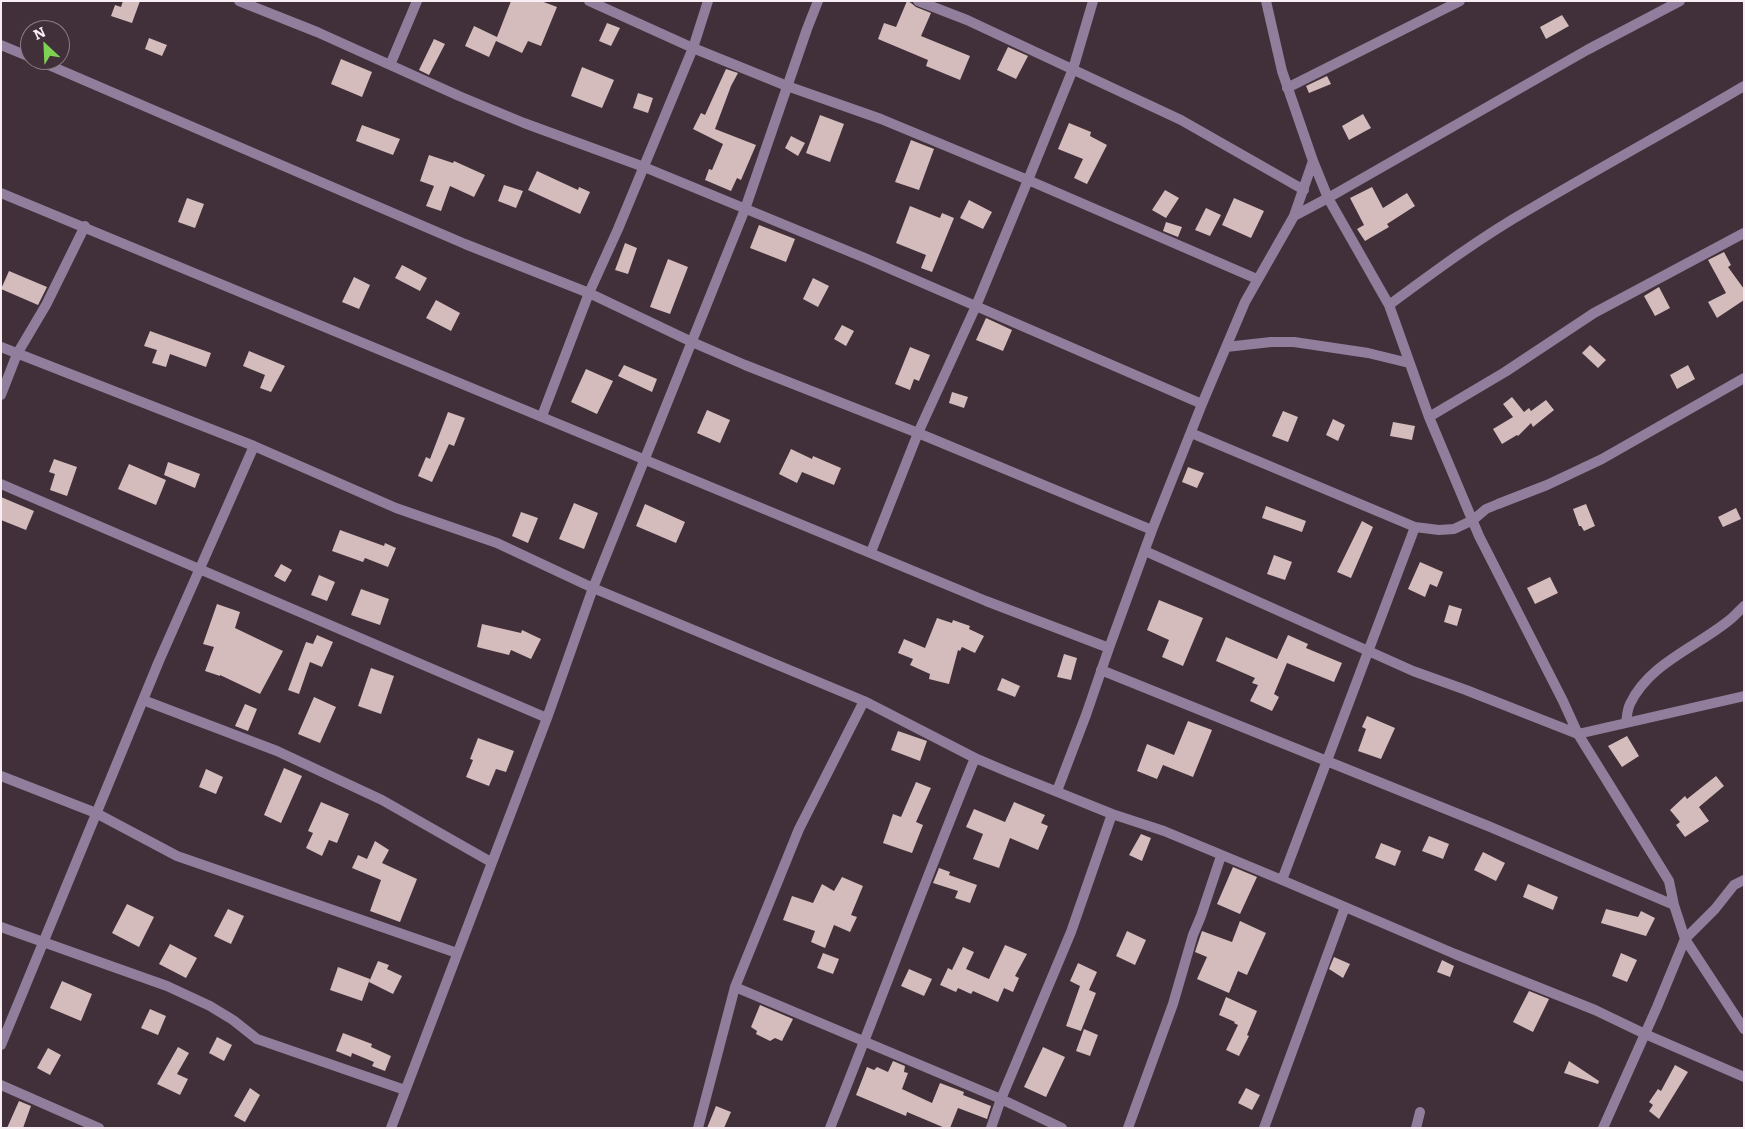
<!DOCTYPE html>
<style>
body{margin:0}
#map{position:relative;width:1745px;height:1129px;overflow:hidden;background:#413039;font-family:Literata,serif}
canvas{display:block}
.frame{position:absolute;inset:0;border:2px solid #f9eef4;pointer-events:none}
.north{position:absolute;left:20px;top:20px;width:50px;height:50px;box-sizing:border-box;background:#413039;border:1px solid #8b7c84;border-radius:50%;rotate:335deg;font-size:14px;font-weight:700;line-height:20px;text-align:center;color:#f9eef4}
.north::after{content:'';display:block;margin:auto;width:18px;height:22px;background:#7ed153;clip-path:polygon(50% 0,100% 100%,50% 72%,0 100%)}
</style>
<div id="map">
<canvas width="1745" height="1129"></canvas>
<div class="frame"></div>
<div class="north">N</div>
</div>
<script>
const g = document.querySelector('canvas').getContext('2d');
g.lineJoin = 'round';
function fillPath(path, color) {
  g.fillStyle = color;
  g.fill(path, 'evenodd');
}
function strokePath(path, color, width, dash) {
  g.strokeStyle = color;
  g.lineWidth = width;
  g.lineCap = dash ? 'butt' : 'round';
  g.setLineDash(dash || []);
  g.stroke(path);
}
fillPath(new Path2D(`
 M123 1H140L132 23 111 16 115 5 121 7Z
 M511 1H541L557 7 541 46 528 41 522 53 496 41 489 57 465 46 474 26 497 37Z
 M907 1 911 3 916 7 931 13 921 36 970 56 960 80 926 66 928 60 878 39 884 23 896 27Z
 M1562 15 1569 26 1546 39 1540 27Z
 M607 23 620 28 611 46 599 41Z
 M149 38 167 45 162 56 145 49Z
 M434 39 445 44 429 75 419 70Z
 M1008 47 1028 56 1016 79 997 70Z
 M341 59 372 72 362 97 331 84Z
 M582 67 614 80 602 108 571 96Z
 M726 69 738 73 731 86 715 129 756 145 741 180 737 178 731 191 705 180 709 169 712 170 723 144 693 129 701 113 705 115Z
 M1327 76 1331 84 1309 93 1306 86Z
 M638 93 653 98 648 113 633 108Z
 M1363 114 1371 128 1349 140 1342 126Z
 M820 115 844 124 830 162 806 153Z
 M1069 123 1091 132 1090 136 1107 145 1087 184 1074 178 1083 159 1058 149Z
 M362 125 400 139 393 155 356 141Z
 M791 136 805 143 798 156 785 148Z
 M911 140 934 149 919 190 895 182Z
 M429 155 453 163 454 161 485 175 474 197 450 186 441 211 426 206 434 186 420 181Z
 M537 171 578 190 579 187 590 192 580 214 528 190Z
 M504 185 523 191 516 208 498 201Z
 M1372 187 1383 208 1407 193 1415 206 1387 224 1389 227 1365 241 1357 229 1364 225 1350 198Z
 M1165 190 1179 198 1166 218 1152 210Z
 M187 198 204 204 195 228 178 222Z
 M1234 198 1264 211 1251 238 1222 225Z
 M969 200 992 212 983 229 960 218Z
 M910 206 940 218 942 213 954 218 932 272 921 268 926 255 896 243Z
 M1206 208 1221 215 1210 236 1195 230Z
 M1166 222 1182 227 1178 237 1163 231Z
 M759 225 795 239 786 262 750 248Z
 M625 243 637 248 628 274 615 270Z
 M1724 252 1731 265 1728 267 1744 289V300L1717 318 1708 302 1726 293 1708 260Z
 M668 259 688 267 670 314 650 307Z
 M402 265 427 278 420 291 395 278Z
 M9 271 47 287 38 305 1 289Z
 M354 277 370 285 359 309 342 302Z
 M813 278 829 286 818 307 803 299Z
 M1659 287 1670 308 1655 316 1644 296Z
 M436 300 460 313 451 331 426 318Z
 M986 318 1012 330 1003 351 976 340Z
 M842 325 854 331 846 346 834 339Z
 M150 331 211 353 206 367 170 354 166 367 152 363 157 350 144 346Z
 M1590 345 1606 360 1598 368 1582 353Z
 M910 347 930 355 919 381 914 379 910 390 895 384Z
 M249 351 285 366 271 392 260 388 265 375 243 366Z
 M624 365 657 379 652 392 618 376Z
 M1688 365 1695 379 1677 389 1670 375Z
 M586 369 613 381 597 414 571 402Z
 M952 392 968 397 964 408 949 403Z
 M1512 397 1524 412 1529 408 1531 411 1546 400 1554 410 1533 427 1531 423 1518 436 1517 435 1502 444 1493 429 1513 417 1503 404Z
 M707 410 730 420 720 443 697 433Z
 M1283 411 1298 417 1288 442 1272 436Z
 M448 412 465 418 454 446 449 444 432 482 418 476 426 457 430 459Z
 M1333 419 1345 425 1338 441 1326 435Z
 M1393 422 1415 426 1412 440 1390 436Z
 M791 449 812 459 813 456 841 468 834 485 802 472 797 483 779 474Z
 M54 459 77 467 67 496 50 490 55 474 49 472Z
 M168 462 200 474 195 488 164 475Z
 M129 464 166 480 156 505 118 489Z
 M1188 467 1204 473 1197 488 1182 482Z
 M1 497 34 511 26 530 1 520Z
 M574 503 598 513 584 549 559 539Z
 M645 504 685 522 676 543 636 526Z
 M1586 504 1595 526 1584 531 1581 526H1579L1573 509Z
 M1266 506 1306 521 1302 532 1262 518Z
 M1736 508 1741 519 1723 527 1718 517Z
 M521 512 538 518 528 543 512 536Z
 M1362 521 1373 527 1351 578 1337 572Z
 M340 530 384 546 385 543 396 548 388 567 365 558 363 562 332 551Z
 M1274 555 1292 562 1285 580 1267 574Z
 M1420 562 1443 572 1437 587 1430 584 1425 597 1408 589Z
 M281 564 292 570 285 582 274 576Z
 M319 575 335 582 327 601 311 595Z
 M1550 577 1558 593 1535 604 1527 588Z
 M361 589 389 599 380 625 351 615Z
 M1159 600 1203 618 1183 666 1162 657 1169 640 1147 630Z
 M217 604 240 612 235 628 283 651 260 694 220 675V676L205 671 214 647 203 644Z
 M1449 605 1462 609 1457 626 1444 622Z
 M937 618 952 623 953 620 970 626 969 629 984 636 975 653 962 647 960 651 958 650 949 684 929 679 930 674 910 665 913 659 898 653 904 639 925 648Z
 M482 624 521 633 522 630 541 639 531 659 511 650 509 655 477 647Z
 M317 635 333 642 322 667 310 662 299 694 288 690 306 642 313 644Z
 M1288 635 1308 644 1306 648 1342 663 1334 682 1287 663 1274 694 1279 697 1272 711 1250 701 1258 685 1252 683 1255 678 1216 661 1226 637 1277 659Z
 M1064 654 1077 658 1071 680 1057 677Z
 M371 668 394 676 381 714 358 706Z
 M1002 678 1020 686 1015 697 997 690Z
 M314 697 336 707 320 743 298 734Z
 M245 704 257 709 248 731 235 726Z
 M1367 716 1395 728 1381 759 1358 751 1366 729 1362 727Z
 M1188 721 1212 730 1193 777 1163 765 1157 779 1137 771 1147 744 1174 755Z
 M898 731 927 741 920 761 891 750Z
 M1627 736 1639 756 1622 767 1608 746Z
 M478 738 514 751 506 772 496 769 489 786 466 777 473 760 470 759Z
 M284 768 302 776 281 823 264 815Z
 M206 769 223 777 216 794 199 787Z
 M1716 776 1724 786 1699 807 1709 821 1685 837 1676 825 1680 822 1670 810 1685 796 1687 799Z
 M916 782 931 788 916 822 923 825 912 853 883 843 893 814 901 817Z
 M321 802 349 814 337 843 329 840 322 856 306 848 313 833 308 831Z
 M1014 802 1045 815 1041 823 1048 826 1038 850 1010 838 999 868 973 859 983 834 966 827 974 809 1005 822Z
 M1141 834 1151 838 1142 861 1129 855Z
 M1429 836 1449 844 1443 859 1422 851Z
 M375 841 389 850 382 863 417 879 400 922 370 911 381 880 352 868 358 855 367 859Z
 M1381 843 1401 851 1395 866 1375 858Z
 M1483 852 1505 863 1496 881 1474 870Z
 M1233 867 1257 877 1240 914 1217 904Z
 M939 868 950 872 949 875 977 885 970 903 955 898 958 891 933 883Z
 M842 877 863 886 851 915 857 917 850 932 834 925 825 948 811 942 815 931 783 920 792 896 813 903 822 884 834 891Z
 M1528 884 1558 897 1553 910 1523 897Z
 M127 904 154 917 139 947 112 933Z
 M228 909 244 916 231 944 214 936Z
 M1606 909 1638 917 1641 911 1655 918 1646 936 1601 923Z
 M1240 921 1266 933 1247 975 1238 971 1229 993 1197 979 1207 957 1195 952 1202 931 1232 942Z
 M1127 931 1146 940 1135 965 1116 956Z
 M170 944 197 958 186 978 159 964Z
 M1005 945 1027 954 1015 976 1019 978 1013 992 1004 988 998 1002 973 991 971 994 958 988 956 992 940 985 948 968 952 970 963 947 974 952 966 969 989 979Z
 M823 953 839 959 833 974 817 968Z
 M1621 953 1637 960 1627 982 1612 976Z
 M1334 957 1350 964 1343 978 1329 969Z
 M1442 960 1454 966 1450 977 1437 972Z
 M378 961 389 965 387 969 402 976 393 994 369 982Z
 M1078 963 1097 972 1089 990 1096 993 1081 1031 1066 1026 1080 986 1070 981Z
 M338 967 370 979 362 1001 330 990Z
 M909 969 932 979 924 996 901 986Z
 M62 981 92 994 81 1021 50 1008Z
 M1529 991 1549 999 1533 1032 1513 1022Z
 M1226 997 1257 1011 1247 1035 1249 1036 1239 1056 1226 1050 1238 1025 1234 1023 1235 1022 1219 1015Z
 M760 1005 793 1019 782 1041 775 1038 770 1041 756 1034 757 1031 751 1027Z
 M150 1009 166 1016 158 1035 141 1028Z
 M1084 1029 1098 1035 1090 1056 1076 1051Z
 M343 1033 372 1044 371 1047 391 1056 385 1071 372 1066 374 1062 352 1053 351 1057 336 1051Z
 M217 1037 232 1045 224 1061 209 1053Z
 M178 1047 189 1053 177 1074 188 1079 180 1095 157 1084Z
 M1043 1047 1065 1057 1046 1097 1024 1087Z
 M48 1048 61 1055 50 1075 37 1068Z
 M893 1061 905 1066 904 1072 908 1073 902 1089 932 1103 940 1083 964 1092 963 1095 991 1106 987 1119 958 1108 950 1128H945L907 1112 906 1116 856 1095 867 1067 874 1070 877 1067 888 1072Z
 M1569 1061 1599 1081 1598 1084 1564 1073Z
 M1675 1065 1688 1072 1659 1119 1649 1111 1653 1105 1649 1102 1658 1089 1661 1091Z
 M250 1088 260 1095 245 1122 234 1116Z
 M1246 1088 1260 1095 1252 1110 1238 1103Z
 M19 1101 31 1106 23 1128H7Z
 M716 1106 731 1112 724 1128H707Z`), '#d4bbbc');
strokePath(new Path2D(`
 M239 1 317 32 459 96 524 123 644 167 865 258 1202 404
 M589 1 693 48 787 86 881 119 1028 180 1257 279
 M918 1 967 20 1181 120 1304 190
 M1266 1 1282 71 1313 161 1328 198 1389 305 1429 417 1479 536 1563 701 1578 734 1669 881 1674 905 1685 939 1744 1029
 M1 45 30 57
 M37 60 465 244 589 293 692 342 745 365 918 433 1152 530
 M390 65 417 1
 M1287 88 1460 1
 M1 193 986 601 1109 648
 M1294 216 1328 198 1587 50 1680 1
 M1389 305C1435 271 1481 237 1530 209 1601 167 1673 128 1744 86
 M1 347 254 446 396 508 497 543 593 588 864 701 975 758 1008 772 1112 814 1164 831 1282 880 1455 954 1595 1010 1645 1034 1744 1077
 M1226 347 1271 342H1294L1368 353 1409 363
 M1 395 17 354 46 305 85 226
 M542 416 589 293 618 229 693 48 708 1
 M1429 417 1505 372 1594 313 1744 233
 M1191 433 1415 527 1439 530 1454 529 1473 520 1486 509 1498 504 1547 485 1602 459 1744 378
 M1 484C182 563 365 639 547 718
 M1145 551 1413 671 1466 690 1578 734 1744 696
 M871 552 918 433 976 306 1028 180 1073 69 1093 1
 M1101 670 1488 826 1674 905
 M143 700 277 751 382 800 491 862
 M1626 723C1627 717 1627 710 1630 704 1648 665 1694 648 1727 622 1733 618 1738 612 1744 606
 M1 776 96 813 177 856 457 953
 M1057 791 1086 715 1109 648 1152 530 1202 404 1245 302 1294 216 1313 161
 M1282 880 1415 527
 M1 927 167 986 210 1006 233 1020 257 1039 405 1090
 M735 987 1001 1099 1062 1128
 M1 1045 159 661 254 446
 M1 1085 99 1128
 M391 1128 547 718 593 588 745 209 807 29 818 1
 M698 1128 735 987 799 829 864 701
 M830 1128C879 1005 925 881 975 758
 M991 1128 1001 1099 1071 932 1112 814
 M1128 1128 1173 1004 1193 935 1201 916 1221 856
 M1264 1128 1345 907
 M1416 1128 1420 1112
 M1603 1128 1657 1007 1685 939 1715 909 1734 885 1744 880`), '#917d9c', 10);
</script>
